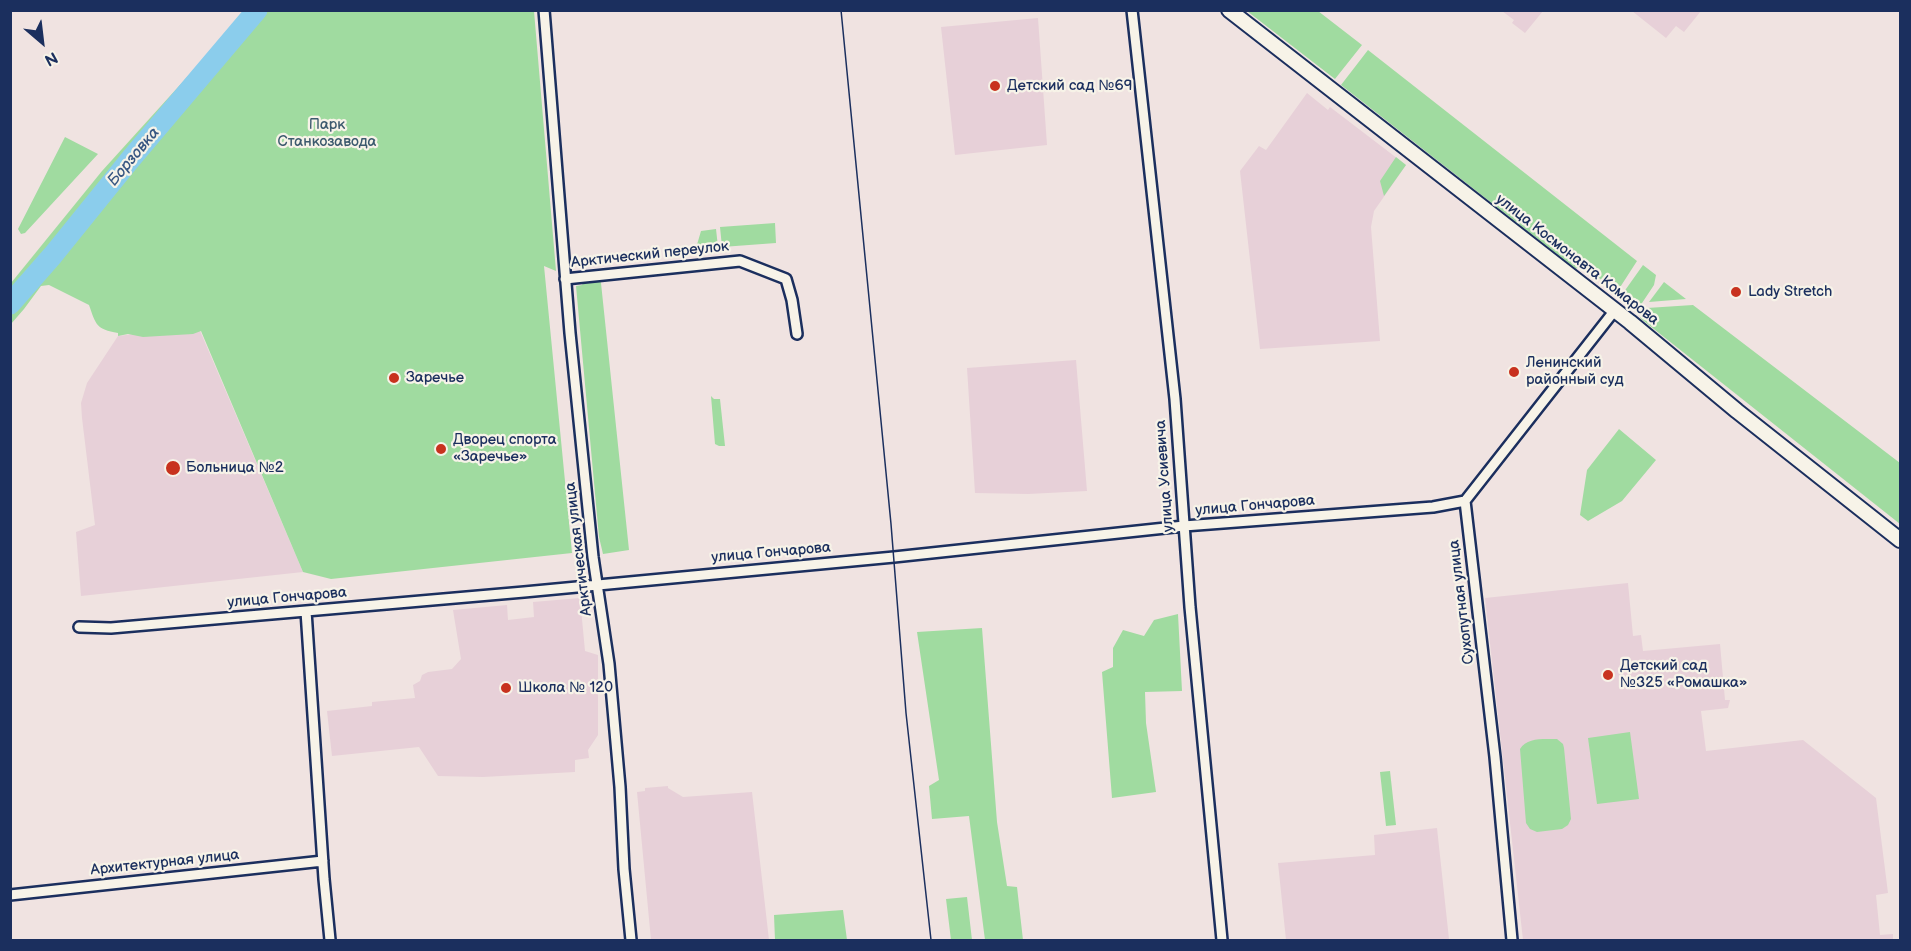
<!DOCTYPE html>
<meta charset="utf-8">
<style>
body{margin:0}
#map{position:relative;width:1911px;height:951px;overflow:hidden;background:#f0e3e1;font-family:"Balsamiq Sans",sans-serif}
canvas{display:block}
.frame{position:absolute;inset:0;border:12px solid #1b2f5e;pointer-events:none}
.north{position:absolute;left:12px;top:12px;width:60px;height:60px;-webkit-text-stroke:4px #f7f3e8;paint-order:stroke;rotate:152deg;font-size:16px;font-weight:700;line-height:24px;text-align:center;color:#1b2f5e}
.north::after{content:'';display:block;margin:auto;width:21px;height:27px;background:#1b2f5e;clip-path:polygon(50% 0,100% 100%,50% 72%,0 100%)}
</style>
<div id="map">
<canvas width="1911" height="951"></canvas>
<div class="frame"></div>
<div class="north">N</div>
</div>
<script>
const g = document.querySelector('canvas').getContext('2d');
g.lineJoin = 'round';
function fillPath(path, color) {
  g.fillStyle = color;
  g.fill(path, 'evenodd');
}
function strokePath(path, color, width, dash) {
  g.strokeStyle = color;
  g.lineWidth = width;
  g.lineCap = dash ? 'butt' : 'round';
  g.setLineDash(dash || []);
  g.stroke(path);
}
function drawText(font, color, halo, rows, align = 'center') {
  g.font = font + ' "Balsamiq Sans",sans-serif';
  g.lineWidth = 4.5;
  g.setLineDash([]);
  g.textBaseline = 'middle';
  g.strokeStyle = halo;
  g.fillStyle = color;
  for (const [text, x, y, turn = 0] of rows) {
    g.save();
    g.translate(x, y);
    g.rotate((+turn || 0) * Math.PI / 180);
    g.textAlign = isNaN(turn) ? turn : align;
    if (halo) g.strokeText(text, 0, 0);
    g.fillText(text, 0, 0);
    g.restore();
  }
}
fillPath(new Path2D(`
 M1502 11H1543L1525 33 1512 23 1514 20Z
 M1632 11H1701L1684 32 1676 26 1666 38Z
 M1038 18 1047 145 955 155 941 27Z
 M1307 93 1328 110 1330 107 1406 165 1374 211 1371 227 1380 341 1260 349 1240 171 1259 146 1266 150Z
 M198 326 303 572 81 596 76 532 95 525 82 418 81 403 87 383 118 336Z
 M1076 360 1087 491 1028 494 975 493 967 368Z
 M1628 583 1633 636 1641 635 1643 651 1720 644 1725 700H1730L1728 708 1701 711 1706 751 1803 740 1876 798 1888 893 1876 895 1880 935 1893 934V940H1523L1485 598Z
 M580 598 585 651 598 655V735L588 750 589 758 575 760V772L483 777 438 776 419 747 332 756 327 711 372 706V702L415 698 413 685 420 681 422 675 428 672 452 669 461 659 453 610 507 605 508 620 534 617 533 602Z
 M668 786V788L683 797 752 792 769 940H651L637 792 645 791V788Z
 M1437 828 1449 939 1286 940 1278 863 1375 855 1374 835Z`), '#e7d0d8');
fillPath(new Path2D(`
 M247 11H534L556 271 544 266 572 553 331 579 303 572 201 331 193 334 143 337 128 334 118 336V333C96 329 96 325 89 305L49 285 41 286 24 309 11 324V283L102 171Z
 M1247 11H1318L1362 45 1335 79Z
 M1368 50 1637 261 1617 292 1581 264 1576 269 1341 85Z
 M65 137 98 154 25 233 21 234 18 229 19 227Z
 M1396 157 1406 165 1384 196 1380 181Z
 M775 223 776 243 722 247 720 227Z
 M716 229 718 247 696 248 701 231Z
 M1643 265 1656 275 1654 285 1638 309 1621 296Z
 M585 280H600L601 283 629 550 603 554 599 537 576 286 582 285Z
 M1664 282 1686 299 1649 302Z
 M1693 305 1900 463V524L1640 318 1647 308Z
 M711 396 714 399H720L725 446H719L715 444Z
 M1619 429 1656 460 1622 501 1588 521 1580 515 1587 470Z
 M1178 614 1182 691 1145 692 1146 723 1156 792 1112 798 1102 672 1113 667V648L1123 630 1144 636 1154 620Z
 M982 628 997 822 1007 886 1017 887 1023 940H985L969 816 932 819 929 786 939 780 917 632Z
 M1630 732 1639 799 1597 804 1588 738Z
 M1557 739 1563 744 1564 748 1571 819 1568 825 1562 829 1537 832 1530 829 1526 823 1520 749C1527 737 1544 739 1557 739Z
 M1390 771 1396 825 1386 826 1380 772Z
 M967 897 972 940H951L946 899Z
 M843 910 847 940H775L774 915Z`), '#a0dba0');
strokePath(new Path2D(`
 M10 304 53 255 129 161 257 10`), '#8bcdec', 21);
const street = new Path2D(`
 M544 10 570 333 593 557 609 664 620 787 624 869 631 940
 M1132 10 1175 399 1190 607 1222 940
 M565 279 740 261 786 279 792 300 797 334
 M306 611 324 879 330 940
 M79 627 111 628 524 592 894 557 1184 526 1433 507 1465 501
 M10 895 323 861
 M1512 940 1495 757 1465 501 1615 310`);
const secondary = new Path2D(`
 M1229 10 1630 322 1737 411 1900 540`);
strokePath(street, '#1b2f5e', 14);
strokePath(secondary, '#1b2f5e', 18);
strokePath(street, '#f7f3e8', 9);
strokePath(secondary, '#f7f3e8', 14);
strokePath(new Path2D(`
 M841 10 891 524 906 713 931 940`), '#1b2f5e', 1.5);
for (const [x, y, r, color] of [
 [995,86,6,"#c8321e"],
 [1736,292,6,"#c8321e"],
 [1514,372,6,"#c8321e"],
 [394,378,6,"#c8321e"],
 [441,449,6,"#c8321e"],
 [173,468,8,"#c8321e"],
 [1608,675,6,"#c8321e"],
 [506,688,6,"#c8321e"]
]) {
  const dot = new Path2D();
  dot.arc(x, y, r, 0, 2 * Math.PI);
  g.fillStyle = color;
  g.fill(dot);
  strokePath(dot, '#f7f3e8', 2);
}
drawText('15px', '#1b2f5e', '#f7f3e8', [
 ["Детский сад №69",1007,86],
 ["Lady Stretch",1748,292],
 ["Ленинский",1526,363],
 ["районный суд",1526,380],
 ["Заречье",406,378],
 ["Дворец спорта",453,440],
 ["«Заречье»",453,457],
 ["Больница №2",186,468],
 ["Детский сад",1620,666],
 ["№325 «Ромашка»",1620,683],
 ["Школа № 120",518,688]
], 'left');
drawText('15px', '#3c5a6e', '#f7f3e8', [
 ["Парк",327,125],
 ["Станкозавода",327,142]
]);
drawText('15px', '#1b2f5e', '#f7f3e8', [
 ["Арктический переулок",650,255,-6],
 ["улица Космонавта Комарова",1577,260,38],
 ["улица Усиевича",1165,476,-94],
 ["улица Гончарова",1255,506,-5],
 ["Арктическая улица",579,549,-97],
 ["улица Гончарова",771,553,-5],
 ["улица Гончарова",287,598,-5],
 ["Сухопутная улица",1462,602,-97],
 ["Архитектурная улица",165,863,-6]
]);
drawText('italic 16px', '#375682', '#f7f3e8', [
 ["Борзовка",134,157,-50]
]);
</script>
